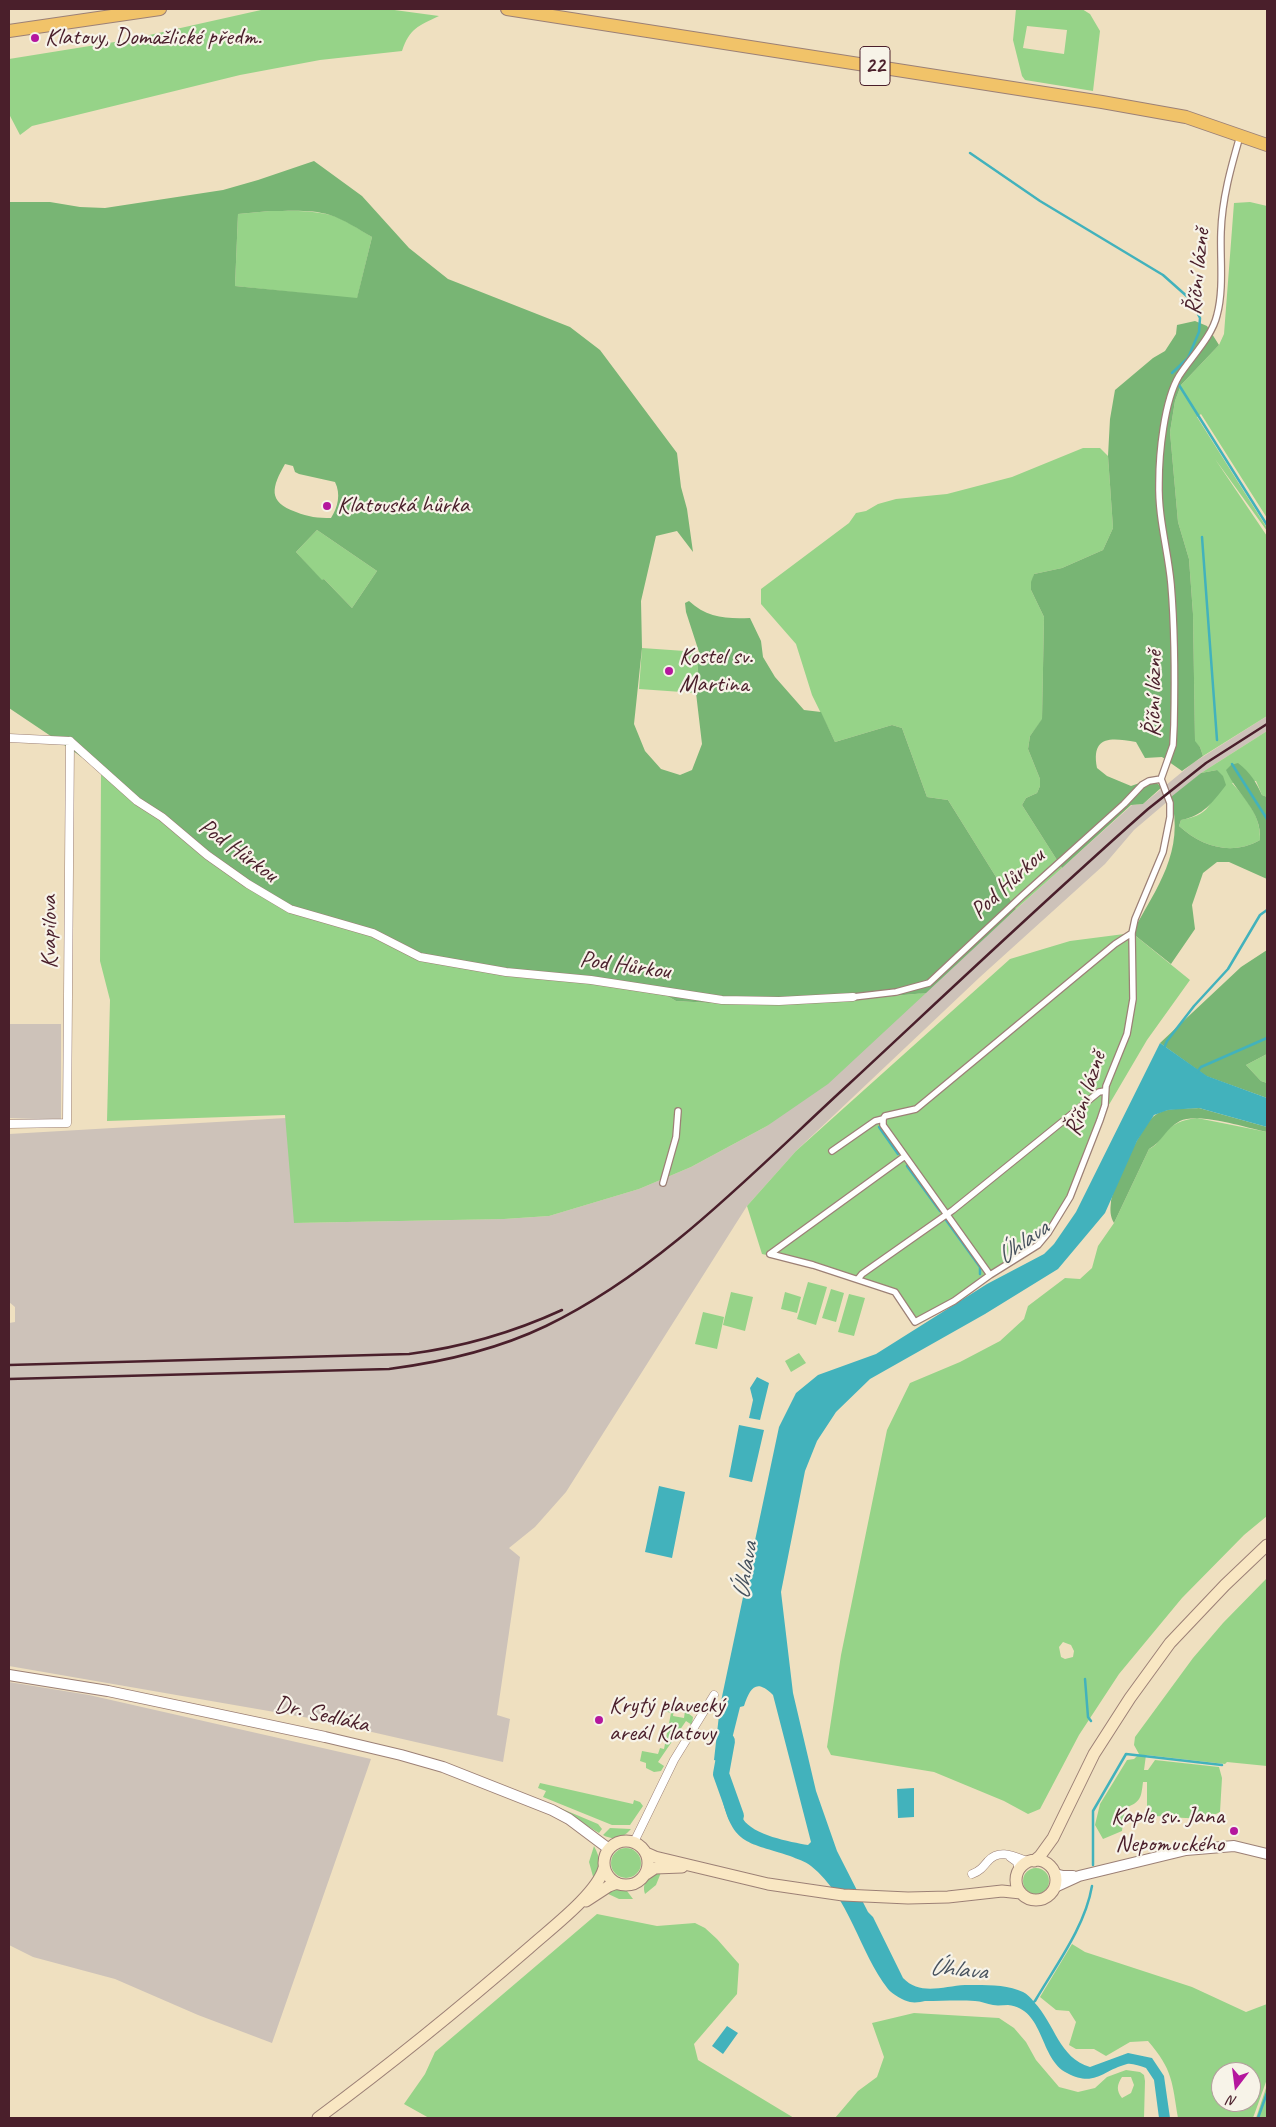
<!DOCTYPE html>
<meta charset="utf-8">
<style>
body{margin:0}
#map{position:relative;width:1276px;height:2127px;overflow:hidden;background:#efe0c0;font-family:Caveat,sans-serif}
canvas{display:block}
.frame{position:absolute;inset:0;border:10px solid #4a1f2b;pointer-events:none}
.north{position:absolute;left:1211px;top:2062px;width:50px;height:50px;box-sizing:border-box;background:#f7f3e8;border:1px solid #b29e9c;border-radius:50%;rotate:195deg;font-size:14px;font-weight:700;line-height:20px;text-align:center;color:#4a1f2b}
.north::after{content:'';display:block;margin:auto;width:18px;height:22px;background:#b5179e;clip-path:polygon(50% 0,100% 100%,50% 72%,0 100%)}
</style>
<div id="map">
<canvas width="1276" height="2127"></canvas>
<div class="frame"></div>
<div class="north">N</div>
</div>
<script>
const g = document.querySelector('canvas').getContext('2d');
g.lineJoin = 'round';
function fillPath(path, color) {
  g.fillStyle = color;
  g.fill(path, 'evenodd');
}
function strokePath(path, color, width, dash) {
  g.strokeStyle = color;
  g.lineWidth = width;
  g.lineCap = dash ? 'butt' : 'round';
  g.setLineDash(dash || []);
  g.stroke(path);
}
function drawText(font, color, halo, rows, align = 'center') {
  g.font = font + ' Caveat,sans-serif';
  g.lineWidth = 4.5;
  g.setLineDash([]);
  g.textBaseline = 'middle';
  g.strokeStyle = halo;
  g.fillStyle = color;
  for (const [text, x, y, turn = 0] of rows) {
    g.save();
    g.translate(x, y);
    g.rotate((+turn || 0) * Math.PI / 180);
    g.textAlign = isNaN(turn) ? turn : align;
    if (halo) g.strokeText(text, 0, 0);
    g.fillText(text, 0, 0);
    g.restore();
  }
}
fillPath(new Path2D(`
 M1267 716V731L1201 773 1134 830 1105 864 980 977 796 1151 747 1206 566 1492 535 1527 509 1548 520 1557 497 1715 510 1719 503 1762 315 1719 9 1666V1323L15 1322V1307L9 1302V1134L286 1118 295 1223 504 1219 549 1216 639 1189 691 1167 767 1126 993 930 1132 805 1143 804 1193 763Z
 M9 1024H61V1120L9 1118Z
 M9 1682 89 1695 371 1759 272 2043 198 2015 115 1979 33 1957 9 1945Z`), '#cdc2b9');
fillPath(new Path2D(`
 M277 9H387L439 16C418 26 410 28 402 51L320 60 240 75 32 126 20 135 9 114V59L127 40 261 10Z
 M1016 9H1082L1090 14 1100 31 1093 91 1025 80 1022 76 1013 40ZM1027 26 1067 30 1064 54 1023 48Z
 M1250 202 1267 206V518L1201 414 1197 417 1267 528V531L1215 459 1267 536V716L1203 756 1200 747 1195 742 1193 614 1189 559 1178 522 1170 432 1175 401 1181 385 1219 345 1224 334 1234 203Z
 M270 211C289 211 308 210 326 214 343 217 358 229 372 237L357 299 235 286 238 214Z
 M1083 448H1100L1108 456 1113 528 1103 550 1062 568 1034 574 1031 590 1044 617 1042 720 1030 736 1028 749 1040 779V786L1037 793 1026 798 1022 805 1062 868 1016 909 948 800 927 797 902 728 892 725 835 742 812 695 796 644 761 604V589L849 523 856 513 866 511 878 504 896 499 947 494 1012 477Z
 M317 530 377 571 352 608 324 579 322 581 296 552Z
 M642 648 699 652 696 693 639 689Z
 M1267 731V797L1262 795 1256 781 1232 783C1247 800 1261 816 1260 840 1232 856 1202 847 1179 826L1181 820C1215 814 1213 799 1217 770L1201 773Z
 M101 773 563 979 664 994 676 1001 728 1004 815 1003 926 993 828 1084 767 1126 691 1167 639 1189 549 1216 504 1219 294 1223 285 1115 107 1121 110 1000 100 961Z
 M1132 933 1190 980 1147 1040 1100 1120 1070 1197 1038 1245 954 1301 915 1322 895 1292 813 1265 762 1254 747 1206 796 1151 1010 959 1070 941Z
 M1267 1054V1083L1261 1081 1246 1065Z
 M1197 1118 1267 1132V1516L1244 1535 1182 1598 1119 1674 1079 1735 1040 1809 1028 1814 1004 1801 934 1772 831 1755 827 1747 841 1655 887 1430 910 1383 960 1362 1000 1341 1024 1319 1028 1306 1065 1278 1080 1279 1092 1268 1098 1246 1114 1223 1149 1149C1157 1145 1158 1141 1163 1135 1172 1123 1183 1120 1197 1118ZM1063 1642 1071 1645 1074 1651 1073 1657 1065 1659 1061 1657 1059 1647Z
 M808 1282 827 1287 816 1325 797 1319Z
 M831 1289 844 1293 836 1322 822 1318Z
 M731 1292 753 1297 745 1331 723 1325Z
 M785 1292 801 1297 797 1313 781 1309Z
 M849 1294 865 1298 854 1336 838 1332Z
 M703 1312 724 1317 717 1349 695 1344Z
 M799 1353 806 1363 791 1372 785 1361Z
 M1267 1578V1766L1227 1762 1225 1764 1146 1755 1144 1770H1148L1155 1760 1219 1767 1222 1778 1220 1812C1199 1823 1175 1816 1152 1816L1147 1807V1782H1143C1141 1798 1141 1802 1125 1808L1122 1831 1103 1839 1095 1825 1100 1804 1127 1760 1134 1759 1139 1754 1134 1745 1135 1737 1193 1658 1223 1623Z
 M667 1708 674 1709 673 1716 684 1718 685 1711 693 1717 692 1725 686 1721 658 1762 664 1766 661 1771 654 1772 646 1768V1763L640 1761 642 1751 658 1754 660 1748 664 1749 671 1713 664 1711Z
 M540 1783 633 1804 634 1800 640 1802 643 1806 630 1825H612L543 1797 546 1791 538 1788Z
 M553 1805 598 1824 602 1829 599 1833Z
 M610 1828 631 1829C623 1838 614 1841 603 1835Z
 M594 1846C601 1859 601 1867 594 1880L589 1862Z
 M611 1863a15 15 0 1 1 30 0a15 15 0 1 1-30 0Z
 M1023 1881a13 13 0 1 1 26 0a13 13 0 1 1-26 0Z
 M662 1870 656 1885 645 1894C641 1880 651 1876 662 1870Z
 M616 1887 627 1891 633 1899H619L604 1892Z
 M597 1914 657 1926 695 1923 705 1928 717 1939 739 1964 737 1994 694 2044 698 2060 794 2118H429L404 2104 425 2074 435 2052Z
 M1072 1944 1085 1952 1192 1987 1246 2012 1267 2004V2079L1253 2118H1178C1172 2082 1173 2070 1148 2041L1130 2042 1106 2056 1094 2049H1076L1069 2045 1076 2022 1069 2011 1056 2010 1040 1997ZM1221 2072H1251V2102H1221Z
 M914 2013 999 2018 1014 2028 1026 2042 1036 2060 1059 2087 1078 2092 1095 2088 1107 2077 1126 2070 1140 2072 1144 2075 1145 2081 1144 2118H835L858 2091 877 2077 884 2057 872 2023ZM1122 2077H1131L1134 2085 1131 2093 1122 2098C1116 2090 1117 2085 1122 2077Z
 M1267 2085V2118H1256Z`), '#96d388');
fillPath(new Path2D(`
 M314 161 362 196 409 248 448 279 570 327 600 350 677 453 681 487 687 509 693 552 677 531 656 536 641 601 642 648 634 724 645 751 661 769 680 775 692 770 702 744 696 693 699 652 686 612 685 603 689 601C707 618 727 619 750 618L761 641 763 657 775 677 804 710 821 712 835 742 892 725 902 728 927 797 948 800 1016 909 926 993 815 1003 728 1004 676 1001 664 994 427 960 372 934 288 911 76 753 9 708V202H50L80 207 105 208 223 190 258 180ZM270 211C289 211 312 209 330 215 345 220 358 229 372 237L357 298 235 286 238 214ZM285 464 293 466 295 472 299 474 335 482C341 494 338 507 331 518 318 518 308 517 296 512 267 502 272 487 285 464ZM317 530 377 571 352 608 324 579 322 580 296 552Z
 M1195 321 1207 326 1219 345 1181 385 1175 401 1170 432 1178 522 1189 559 1193 614 1195 741 1200 747 1203 756 1182 771 1162 757 1145 758 1136 742C1111 738 1091 735 1097 768L1107 776 1131 786 1151 779 1162 787 1143 804 1131 805 1062 868 1022 805 1026 798 1037 793 1040 786V779L1028 749 1030 736 1042 719 1044 617 1031 590V582L1034 574 1062 568 1103 550 1113 528 1108 456 1110 419 1115 390 1153 358 1165 351 1176 334 1177 325Z
 M1238 763C1250 772 1256 782 1262 795L1267 797V879L1229 862H1217L1203 873 1192 905 1195 929 1171 964 1132 933C1157 887 1185 852 1171 797L1201 773 1217 770 1223 776 1226 785C1213 802 1203 816 1181 820L1179 826C1202 847 1232 856 1260 840 1262 810 1237 795 1226 770L1231 765Z
 M1267 950V1054L1246 1065 1261 1081 1267 1083V1098L1206 1076 1160 1043 1241 967Z
 M1199 1108 1267 1127V1132C1247 1128 1198 1112 1180 1121 1166 1128 1162 1142 1149 1149L1114 1223C1110 1216 1110 1210 1111 1202 1113 1187 1142 1125 1154 1116 1165 1107 1185 1109 1199 1108Z`), '#78b574');
fillPath(new Path2D(`
 M1160 1043 1207 1076 1267 1098V1127L1199 1108 1168 1110 1154 1115 1137 1141 1105 1213 1058 1269 985 1314 870 1379 836 1412 817 1441 805 1471 781 1592 793 1693 816 1791 837 1851 868 1912 873 1917 903 1978C920 1996 944 1986 965 1985 982 1985 1007 1984 1023 1992 1027 1994 1031 1998 1034 2002 1055 2024 1059 2058 1090 2067L1128 2053 1152 2058 1164 2076 1170 2118H1159L1154 2080 1146 2068C1140 2066 1132 2063 1127 2064 1103 2070 1095 2088 1067 2073 1039 2059 1045 2009 1008 2005 1003 2005 998 2006 993 2005 987 2004 981 2001 975 2001 959 2000 941 2001 925 2001 921 2002 915 2003 910 2002 904 2001 892 1994 888 1989 859 1952 850 1897 811 1866 805 1861 797 1859 790 1856 749 1842 733 1846 722 1798L732 1793C735 1801 738 1811 743 1819 753 1835 790 1842 808 1845L811 1842 773 1695C756 1678 750 1688 744 1706L740 1707 726 1763 714 1760 720 1706 779 1427 796 1393 818 1375 876 1354 987 1284 1044 1254 1054 1244 1076 1212Z
 M757 1377 769 1383 760 1420 749 1418 753 1400 750 1388Z
 M739 1425 764 1430 752 1482 729 1477Z
 M659 1486 685 1492 672 1558 645 1552Z
 M914 1788V1817L898 1818 897 1789Z
 M727 2026 738 2033 723 2054 712 2046Z`), '#42b2bc');
strokePath(new Path2D(`
 M970 153 1040 201 1163 275 1190 299 1200 318 1199 332 1188 358 1172 373
 M1179 385 1267 525
 M1202 537 1217 740
 M1232 764 1267 819
 M1164 1048 1167 1041 1194 1006 1228 969 1260 915 1267 910
 M1197 1072 1201 1067 1267 1038
 M879 1127 898 1154
 M907 1166 940 1211
 M946 1220 980 1267V1274
 M1085 1679 1088 1717 1091 1721
 M1093 1865V1811L1126 1754 1222 1765
 M1032 2003 1035 2001C1056 1965 1085 1927 1092 1886
 M1258 2118 1267 2093`), '#42b2bc', 2.5);
strokePath(new Path2D(`
 M727 1741 721 1774 736 1816`), '#42b2bc', 16);
const pedestrian = new Path2D(`
 M853 997 896 992 929 983 1022 896 1124 804 1142 785 1149 781 1161 779
 M832 1151 875 1121 883 1119
 M663 1183 676 1137 678 1111
 M770 1254 813 1265 895 1292 915 1322 954 1301 990 1275 1038 1245 1048 1233 1070 1197 1100 1120 1105 1105 1106 1086 1127 1034 1133 999 1132 933 1135 919 1163 852 1170 817V803L1161 779 1173 745 1174 725C1175 678 1175 631 1171 584 1168 550 1158 518 1159 483 1159 454 1164 401 1179 376 1191 357 1212 337 1217 315 1224 289 1220 259 1221 232 1222 199 1231 167 1240 136
 M770 1254 905 1156
 M990 1275 883 1125V1119L885 1116 916 1109 1115 944 1132 933
 M858 1279 862 1274 953 1210 1099 1092 1105 1091`);
const minor = new Path2D(`
 M9 738 70 741
 M70 741 137 801 162 817 207 855 248 884 290 909 373 933 420 957 506 972 591 980 722 1000 779 1001 853 997
 M9 1124 67 1123 70 741
 M634 1842 674 1760 714 1695
 M1010 1857 1017 1862 1019 1870
 M972 1874C980 1871 983 1867 988 1861 1000 1848 1015 1857 1030 1862`);
const tertiary = new Path2D(`
 M9 1675 108 1691 325 1737 401 1755 443 1767 552 1810 569 1819 609 1849
 M1055 1874 1063 1876H1073
 M1055 1887 1079 1876 1186 1850 1234 1846 1267 1854`);
const secondary = new Path2D(`
 M604 1863a22 22 0 1 1 44 0a22 22 0 1 1-44 0Z
 M646 1853 655 1857 768 1884 843 1895 908 1898 948 1897 1002 1891 1021 1893
 M1016 1880a20 20 0 1 1 40 0a20 20 0 1 1-40 0Z
 M1034 1861 1040 1856 1053 1838 1094 1754 1130 1698 1170 1643 1225 1585 1267 1545
 M646 1874 655 1868 682 1867
 M586 1901 609 1886 617 1883
 M318 2118C391 2064 461 2007 529 1948 550 1929 597 1894 604 1868`);
const primary = new Path2D(`
 M507 9 1102 102 1186 117 1267 145
 M9 31 160 9`);
strokePath(pedestrian, '#9c8076', 8);
strokePath(minor, '#9c8076', 9);
strokePath(tertiary, '#9c8076', 12);
strokePath(secondary, '#9c8076', 13);
strokePath(primary, '#9c8076', 14);
strokePath(pedestrian, '#fff', 5.5);
strokePath(minor, '#fff', 8);
strokePath(tertiary, '#fff', 10);
strokePath(secondary, '#f9e7c3', 11);
strokePath(primary, '#f1c369', 12);
strokePath(new Path2D(`
 M9 1365 409 1354C463 1347 512 1333 562 1310
 M9 1379 389 1369C443 1362 496 1350 546 1326 662 1270 756 1169 850 1083 949 991 1047 898 1148 809L1206 763 1267 724`), '#4a1f2b', 2.5);
for (const [x, y, r, color] of [
 [35,38,5,"#b5179e"],
 [327,506,5,"#b5179e"],
 [669,671,5,"#b5179e"],
 [599,1720,5,"#b5179e"],
 [1234,1831,5,"#b5179e"]
]) {
  const dot = new Path2D();
  dot.arc(x, y, r, 0, 2 * Math.PI);
  g.fillStyle = color;
  g.fill(dot);
  strokePath(dot, '#f7f3e8', 2);
}
for (const [x, y, w] of [
 [875,66,30]
]) {
  const box = new Path2D();
  box.roundRect(x - w / 2, y - 19.5, w, 39, 4);
  g.fillStyle = '#f7f3e8';
  g.fill(box);
  strokePath(box, '#4a1f2b', 1);
}
drawText('bold 22px', '#4a1f2b', null, [
 ["22",875,66]
]);
drawText('24px', '#4a1f2b', '#f7f3e8', [
 ["Klatovy, Domažlické předm.",45,38],
 ["Klatovská hůrka",337,506],
 ["Kostel sv.",679,657],
 ["Martina",679,685],
 ["Krytý plavecký",609,1706],
 ["areál Klatovy",609,1734],
 ["Kaple sv. Jana",1224,1817,"right"],
 ["Nepomuckého",1224,1845,"right"]
], 'left');
drawText('24px', '#4a1f2b', '#f7f3e8', [
 ["Říční lázně",1198,272,-84],
 ["Říční lázně",1154,694,-89],
 ["Pod Hůrkou",238,851,36],
 ["Pod Hůrkou",1008,884,-43],
 ["Kvapilova",50,932,-90],
 ["Pod Hůrkou",625,966,8],
 ["Říční lázně",1086,1094,-72],
 ["Dr. Sedláka",322,1715,13]
]);
drawText('italic 25px', '#47525e', '#f7f3e8', [
 ["Úhlava",1023,1243,-36],
 ["Úhlava",746,1571,-81],
 ["Úhlava",958,1970,5]
]);
</script>
